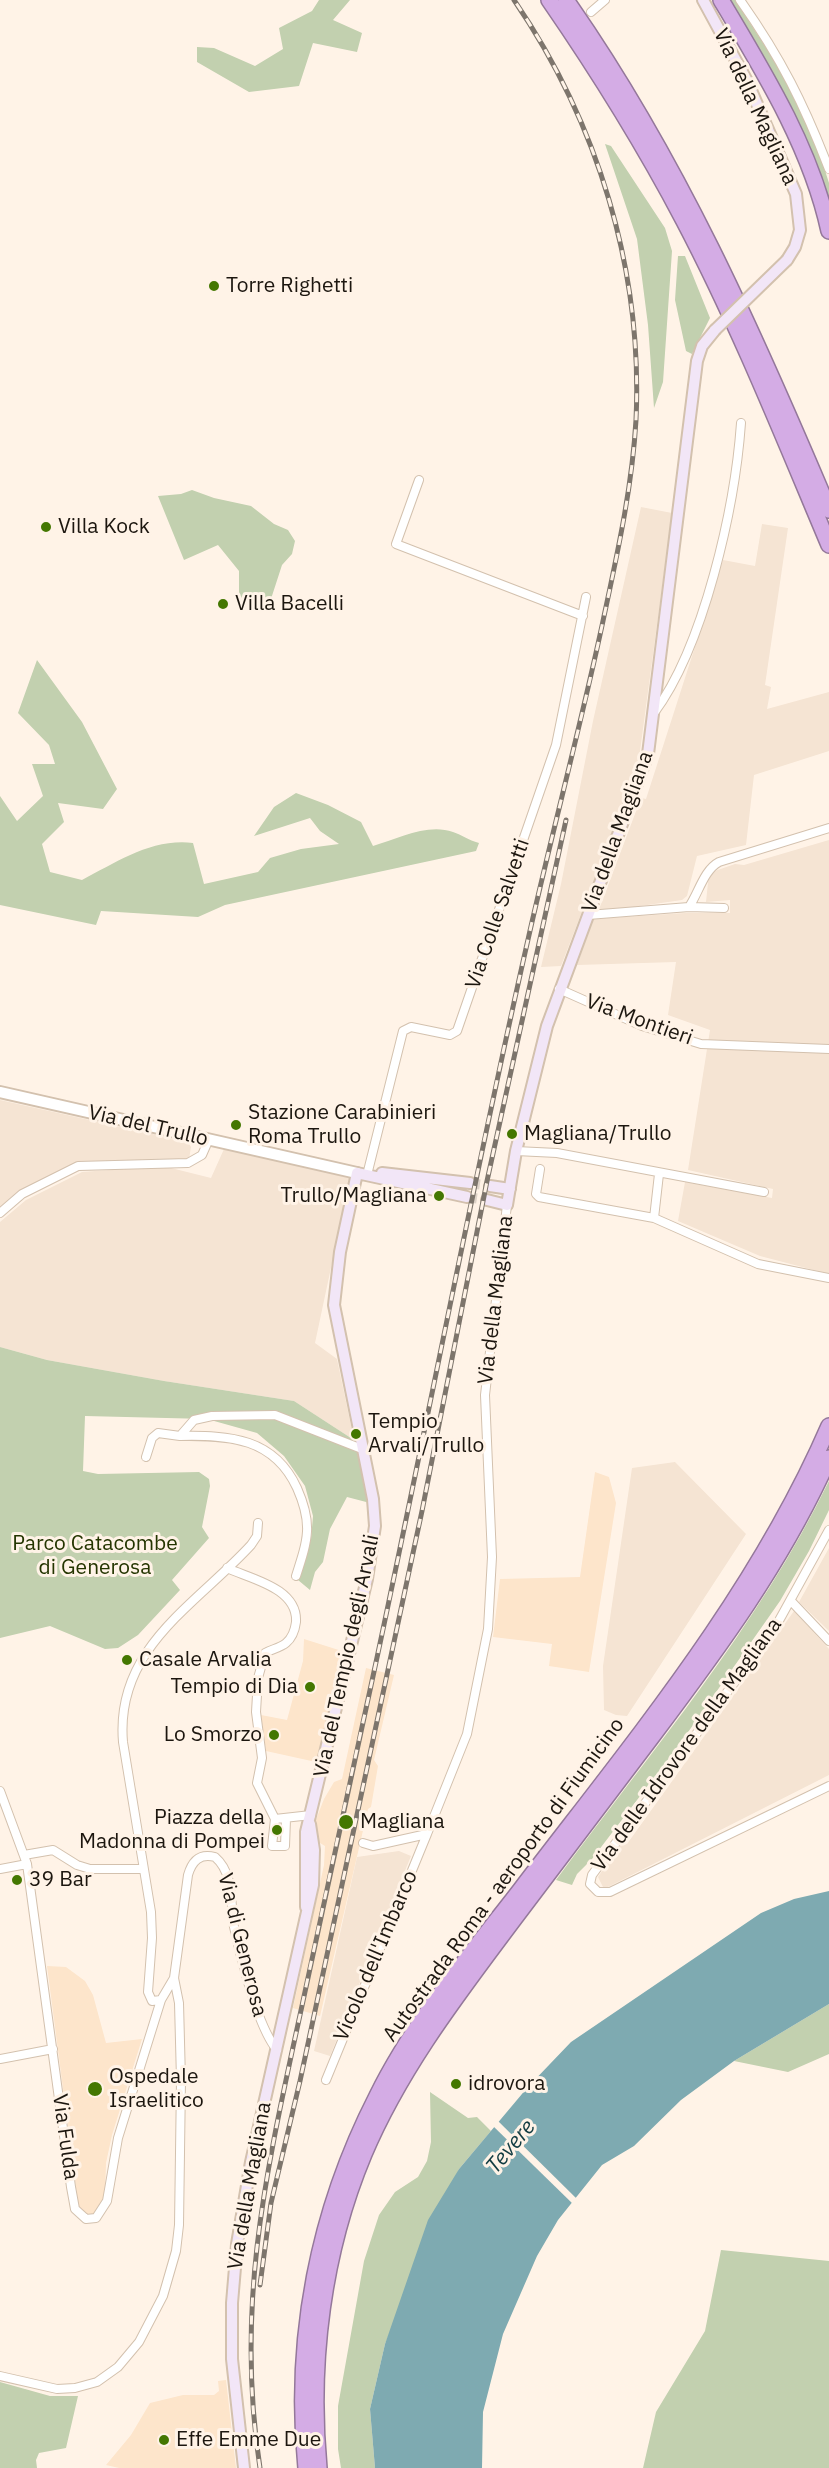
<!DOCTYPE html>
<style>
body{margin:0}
canvas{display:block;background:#fff3e7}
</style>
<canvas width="829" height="2468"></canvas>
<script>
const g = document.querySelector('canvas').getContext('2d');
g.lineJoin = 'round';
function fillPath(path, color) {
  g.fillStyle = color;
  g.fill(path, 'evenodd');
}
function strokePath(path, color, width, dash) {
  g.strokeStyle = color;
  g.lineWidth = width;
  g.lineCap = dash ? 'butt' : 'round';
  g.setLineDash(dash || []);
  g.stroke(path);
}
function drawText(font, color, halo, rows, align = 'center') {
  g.font = font + ' "IBM Plex Sans",sans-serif';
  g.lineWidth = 6;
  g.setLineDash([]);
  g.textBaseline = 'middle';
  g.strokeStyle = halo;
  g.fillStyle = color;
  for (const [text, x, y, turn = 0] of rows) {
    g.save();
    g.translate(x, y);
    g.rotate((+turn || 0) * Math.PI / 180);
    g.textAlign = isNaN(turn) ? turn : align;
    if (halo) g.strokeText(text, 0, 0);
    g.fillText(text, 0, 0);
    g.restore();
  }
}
fillPath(new Path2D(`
 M595 1472 609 1477 616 1503 589 1672 549 1666 552 1644 493 1637 500 1579 580 1577Z
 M304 1639 345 1652 316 1762 266 1751 261 1715 287 1720 303 1661Z
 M366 1668 394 1675 374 1760 378 1766 371 1807 368 1809 320 2016 293 2008 324 1865 325 1846 315 1840V1822L324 1799 334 1782 342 1779Z
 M47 1966 66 1967 85 1981 93 1995 106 2043 142 2039 112 2135 106 2163 105 2197 96 2214 90 2216 79 2210 78 2203Z
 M226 2380 236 2468H119L106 2465 131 2435 150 2403 183 2395H214L219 2391 218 2381Z`), '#fde5cb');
fillPath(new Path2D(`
 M641 507 672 513 638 766 561 966 541 967 561 884 593 721Z
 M762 524 788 528 765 685 771 687 767 709 829 692V751L754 775 746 845 697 856 687 896 682 900 598 912 641 798 646 799 723 560 755 566Z
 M829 840V1274L760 1256 678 1221 685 1182 772 1198 773 1189 688 1170 710 1030 668 1015 676 962 577 965 593 919 685 913H730V900L706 902 709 873 735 864 744 865Z
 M0 1100 188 1142 191 1147 189 1159 76 1164 0 1208Z
 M224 1149 350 1178 315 1343 337 1359 354 1440 294 1401 164 1381 47 1360 0 1347V1222L26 1200 82 1172 163 1166 211 1178Z
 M675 1462 746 1534 627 1716 616 1715 604 1710 603 1666 632 1468Z
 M829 1548V1631L799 1602Z
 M794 1611 829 1649V1775L604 1889 598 1877 622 1841 627 1844Z
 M399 1851 411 1856 330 2056 314 2051 357 1857Z`), '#f5e4d3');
fillPath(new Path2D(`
 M319 0H350L333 20 362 33 357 52 313 43 299 86 249 92 197 62V47L214 48 255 66 283 49 279 28 312 11Z
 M725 0H735L780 69 819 152 829 183V213Z
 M605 144 611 146 665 228 672 251 663 382 654 408 648 325 637 239Z
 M678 256H685L710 318 692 354 686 351 675 300Z
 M192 490 214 498 251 506 274 524 288 530 295 541 292 554 282 565 270 602 256 604 239 599V571L218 545 184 560 158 496 181 494Z
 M37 660 82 722 117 789 103 809 58 803 64 822 42 844 50 872 82 880C117 862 152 838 193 843L204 884 258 872 270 858 301 849 339 844 320 831 310 818 254 836 274 807 296 793 328 805 361 822 373 846C398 839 427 823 453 832 462 835 468 840 479 843L476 851 225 905 198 917 101 911 96 925 0 905V796L17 821 43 796 32 764H55L49 745 18 713Z
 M0 1347 47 1360 164 1381 294 1401 354 1440 370 1503 347 1497 330 1529 323 1562 315 1572 310 1590 298 1580 311 1539 313 1516 305 1486 284 1456 257 1433 207 1419 85 1416 83 1471 98 1474 199 1472 209 1479 210 1486 202 1527 209 1538 172 1580 180 1590 138 1635 118 1648 105 1649 50 1626 0 1638Z
 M829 1481V1510L809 1551 780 1601 679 1745 592 1859 577 1874 572 1885 556 1880C652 1750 758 1627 829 1481Z
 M829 2004V2054L788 2072 734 2061Z
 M430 2092 468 2118 477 2117 491 2131 459 2169 385 2344 370 2409 375 2468H341L338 2449V2406L364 2261 379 2215 395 2192 418 2177 427 2161 431 2142Z
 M721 2250 829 2261V2468H643L656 2412 705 2331Z
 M0 2382 50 2396H78L66 2448 39 2453 36 2460 37 2468H0Z`), '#c2d0af');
fillPath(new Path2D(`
 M829 1891V2004L734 2061 681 2100 634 2146 602 2165 558 2220 537 2256 503 2334 483 2412 482 2468H375L370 2409 385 2344 428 2220 459 2169 527 2088 571 2042 761 1913 794 1899Z`), '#7eaab1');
fillPath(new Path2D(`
 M497 2120 578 2200 574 2205 492 2125Z`), '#fff3e7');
strokePath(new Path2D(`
 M470 1183 490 1186
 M467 1197 487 1200`), '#ddd2c7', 10, [10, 5]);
const minor = new Path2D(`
 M740 0C781 58 804 104 829 169
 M591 12 605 0
 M419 480 396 544 583 616
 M654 713C704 646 735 507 741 423
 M689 907C699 892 704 870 719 862L829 828
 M588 915 689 907 724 908
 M559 989 642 1026 701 1044 829 1049
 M516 1151 557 1153 764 1192
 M540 1169 536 1194 539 1197 654 1218
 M659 1174 654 1218 758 1264 829 1278
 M367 1175 403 1031 411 1027 450 1035 457 1031 556 745 586 597
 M0 1213 22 1194 78 1166 188 1163 202 1155 209 1139
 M146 1457 152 1438 158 1433 180 1436
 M829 1530 776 1626 592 1875 590 1884 598 1892H610L829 1786
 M227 1568C251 1579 298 1588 296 1622 295 1630 292 1638 286 1643 280 1648 272 1649 265 1653L258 1678 256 1712 262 1758 257 1783 275 1819
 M296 1576C308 1539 313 1524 297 1488 274 1438 230 1435 180 1436L194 1420 212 1416 275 1415 362 1449
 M791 1601 829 1641
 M0 1791 27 1864 71 2187 75 2209 86 2219 96 2218 107 2201 118 2138 161 2000 174 1978
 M286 1819 285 1846H272L275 1819 311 1815
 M363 1843 373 1846 427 1834 467 1734 488 1629 492 1557 485 1395 507 1205
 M24 1855 53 1850 77 1865 90 1869H143
 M0 1869 27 1864
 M161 2000 152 2001 148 1992 152 1938 151 1912 123 1742C115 1648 196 1605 251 1545L257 1536 258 1523
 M0 2059 53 2049
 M326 2080 427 1834
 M0 2376 57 2389 75 2388 97 2382 118 2367 139 2342 163 2296 176 2251 179 2225 181 2080 179 2003 174 1978 188 1875C192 1861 200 1853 215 1857 235 1874 230 1905 234 1927 241 1958 258 2027 277 2050`);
const tertiary = new Path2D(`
 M0 1092 357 1173`);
const secondary = new Path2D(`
 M703 0 747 81 796 194 800 230 795 247 787 260
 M382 1173 470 1183
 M490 1186 510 1189
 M487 1200 507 1205 516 1151 547 1026 648 754 697 361 702 346 715 330
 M306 1907V1832L367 1579 375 1526 373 1499 334 1305 340 1252 357 1173 467 1197
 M244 2468 232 2359V2303L237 2244 251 2162 313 1885 314 1850 310 1824`);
const motorway = new Path2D(`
 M549 0C598 71 644 145 684 221 739 326 783 436 829 545
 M566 0C677 158 754 333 829 510
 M721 0C764 72 811 148 829 231
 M306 2468C293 2339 318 2211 377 2096 414 2021 470 1955 521 1889 633 1742 755 1597 829 1426
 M319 2468C309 2362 323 2252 364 2154 401 2067 458 1994 514 1919 560 1859 605 1798 651 1738 718 1649 783 1561 829 1458`);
strokePath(minor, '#d3c1ae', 10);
strokePath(tertiary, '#d3c1ae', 14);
strokePath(secondary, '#d3c1ae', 14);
strokePath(motorway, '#94789a', 18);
strokePath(minor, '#fff', 8);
strokePath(tertiary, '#fff', 10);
strokePath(secondary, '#f2e6f7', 10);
strokePath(motorway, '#d4ace5', 15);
const rail = new Path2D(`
 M260 2285 271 2203 300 2081 422 1511 487 1181 566 820
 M260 2468C235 2306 266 2172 300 2015 322 1911 344 1807 367 1704 422 1451 470 1196 527 944 551 836 580 729 603 621 617 555 632 489 636 420 643 271 598 123 514 0`);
strokePath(rail, '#7d756c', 5);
strokePath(rail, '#fff3e7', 3, [9]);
const secondaryBridge = new Path2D(`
 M715 330 787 260`);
strokePath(secondaryBridge, '#d3c1ae', 14, []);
strokePath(secondaryBridge, '#f2e6f7', 10);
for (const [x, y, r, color] of [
 [214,286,6,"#447701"],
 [46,527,6,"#447701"],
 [223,604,6,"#447701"],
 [236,1125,6,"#447701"],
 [512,1134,6,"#447701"],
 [439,1196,6,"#447701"],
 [356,1434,6,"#447701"],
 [127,1660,6,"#447701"],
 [310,1687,6,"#447701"],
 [274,1735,6,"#447701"],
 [346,1822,8,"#447701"],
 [277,1830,6,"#447701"],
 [17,1880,6,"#447701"],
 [456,2084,6,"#447701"],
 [95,2089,8,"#447701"],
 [164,2440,6,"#447701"]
]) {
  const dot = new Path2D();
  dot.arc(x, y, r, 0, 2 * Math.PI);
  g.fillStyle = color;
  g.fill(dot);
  strokePath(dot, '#fff3e7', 2);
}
drawText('21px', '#1c160f', '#fff3e7', [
 ["Via della Magliana",755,107,65],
 ["Via della Magliana",618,832,-70],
 ["Via Colle Salvetti",498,914,-71],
 ["Via Montieri",639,1020,20],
 ["Via del Trullo",148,1126,13],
 ["Via della Magliana",496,1300,-83],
 ["Via del Tempio degli Arvali",347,1656,-78],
 ["Via delle Idrovore della Magliana",687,1745,-54],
 ["Autostrada Roma - aeroporto di Fiumicino",504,1880,-54],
 ["Via di Generosa",242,1945,76],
 ["Vicolo dell'Imbarco",376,1956,-67],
 ["Via Fulda",65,2137,82],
 ["Via della Magliana",250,2186,-80]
]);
drawText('21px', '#1c160f', '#fff3e7', [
 ["Torre Righetti",226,286],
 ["Villa Kock",58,527],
 ["Villa Bacelli",235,604],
 ["Stazione Carabinieri",248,1113],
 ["Roma Trullo",248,1137],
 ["Magliana/Trullo",524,1134],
 ["Trullo/Magliana",427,1196,"right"],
 ["Tempio",368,1422],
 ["Arvali/Trullo",368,1446],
 ["Casale Arvalia",139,1660],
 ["Tempio di Dia",298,1687,"right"],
 ["Lo Smorzo",262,1735,"right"],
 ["Piazza della",265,1818,"right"],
 ["Madonna di Pompei",265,1842,"right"],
 ["Magliana",360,1822],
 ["39 Bar",29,1880],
 ["Ospedale",109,2077],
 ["Israelitico",109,2101],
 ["idrovora",468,2084],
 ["Effe Emme Due",176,2440]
], 'left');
drawText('21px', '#243500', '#fff3e7', [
 ["Parco Catacombe",95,1544],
 ["di Generosa",95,1568]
]);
drawText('italic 22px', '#123c42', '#fff3e7', [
 ["Tevere",511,2147,-50]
]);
</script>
